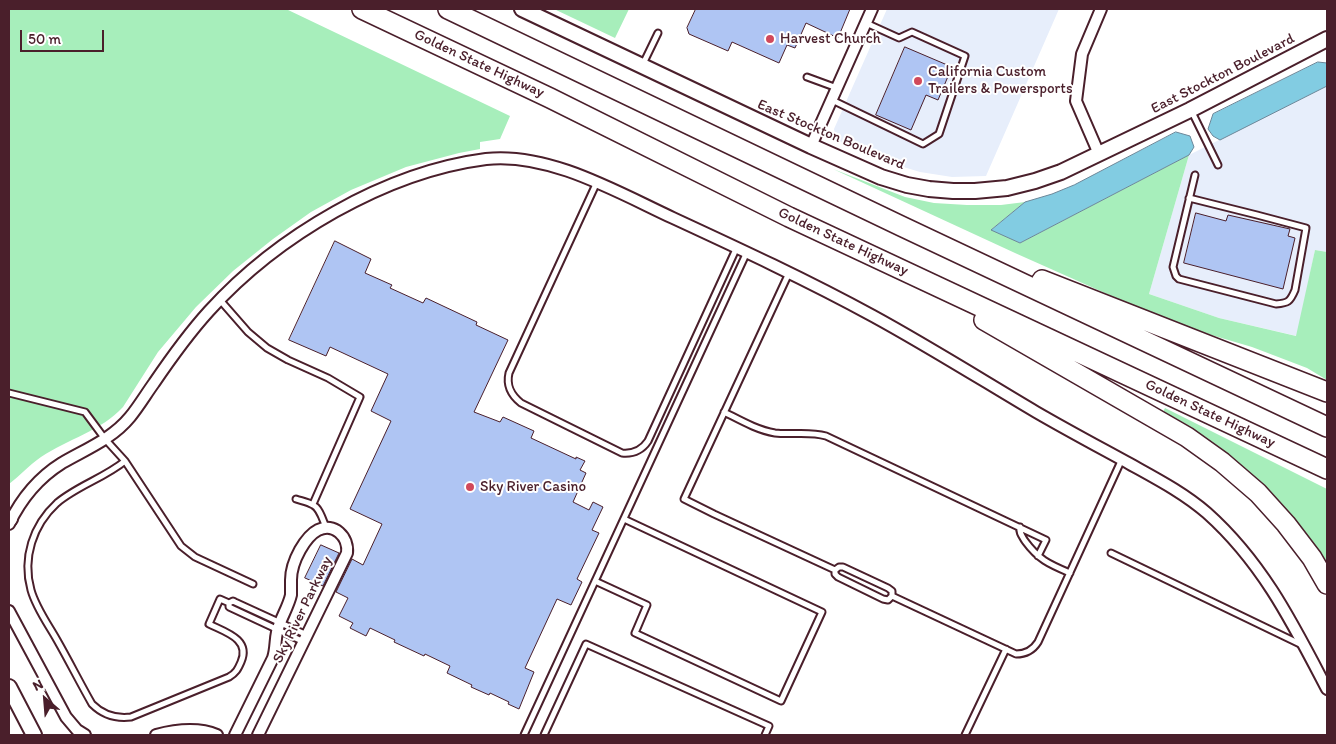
<!DOCTYPE html>
<style>
body{margin:0}
#map{position:relative;width:1336px;height:744px;overflow:hidden;background:#fff;font-family:Itim,sans-serif}
canvas{display:block}
.frame{position:absolute;inset:0;border:10px solid #4a1f2b;pointer-events:none}
.north{position:absolute;left:20px;top:674px;width:50px;height:50px;-webkit-text-stroke:4px #fff;paint-order:stroke;rotate:333deg;font-size:14px;font-weight:700;line-height:20px;text-align:center;color:#4a1f2b}
.north::after{content:'';display:block;margin:auto;width:18px;height:22px;background:#4a1f2b;clip-path:polygon(50% 0,100% 100%,50% 72%,0 100%)}
.scale{position:absolute;left:20px;top:30px;width:84px;height:22px;box-sizing:border-box;border:2px solid #4a1f2b;border-top:0;padding-left:6px;font-size:15px;line-height:18px;white-space:nowrap;color:#4a1f2b;-webkit-text-stroke:4px #fff;paint-order:stroke}
</style>
<div id="map">
<canvas width="1336" height="744"></canvas>
<div class="frame"></div>
<div class="north">N</div>
<div class="scale">50 m</div>
</div>
<script>
const g = document.querySelector('canvas').getContext('2d');
g.lineJoin = 'round';
function fillPath(path, color) {
  g.fillStyle = color;
  g.fill(path, 'evenodd');
}
function strokePath(path, color, width, dash) {
  g.strokeStyle = color;
  g.lineWidth = width;
  g.lineCap = dash ? 'butt' : 'round';
  g.setLineDash(dash || []);
  g.stroke(path);
}
function drawText(font, color, halo, rows, align = 'center') {
  g.font = font + ' Itim,sans-serif';
  g.lineWidth = 4;
  g.setLineDash([]);
  g.textBaseline = 'middle';
  g.strokeStyle = halo;
  g.fillStyle = color;
  for (const [text, x, y, turn = 0] of rows) {
    g.save();
    g.translate(x, y);
    g.rotate((+turn || 0) * Math.PI / 180);
    g.textAlign = isNaN(turn) ? turn : align;
    if (halo) g.strokeText(text, 0, 0);
    g.fillText(text, 0, 0);
    g.restore();
  }
}
fillPath(new Path2D(`
 M887 9H1059L986 176 952 177 920 172 887 162 838 141 835 136 834 129Z
 M1327 86V252L1315 250 1297 336 1219 318 1149 294 1189 155Z`), '#e7eefb');
fillPath(new Path2D(`
 M9 9H286L510 116 500 139 480 142V149L459 153 406 167 351 190 311 212 273 239 233 271 196 307 158 352 123 407C101 431 68 439 41 457 29 465 20 476 9 484Z
 M554 9H629L615 38Z
 M1189 155 1149 294 1219 318 1296 336 1315 250 1327 252V380L1307 368 1252 347 1191 329 1143 310 1015 253 833 169 905 197 934 203 967 205H1001L1025 202 992 229 1020 243Z
 M1165 408 1327 489V569L1162 414Z`), '#a7eebb');
const water = new Path2D(`
 M1318 62 1327 63V86L1220 140 1213 136 1208 129 1213 114Z
 M1176 132 1190 136 1194 147 1189 155 1020 243 991 230 1025 202 1052 194 1074 185Z`);
fillPath(water, '#82cce2');
strokePath(water, '#6c8799', 1);
const building = new Path2D(`
 M696 9H850L838 38 806 23 795 48 787 45 779 63 732 42 728 51 689 34 687 28Z
 M905 47 952 67 938 100 926 95 911 130 876 115Z
 M1196 213 1226 221 1228 215 1290 229 1288 236 1295 238 1283 289 1184 263Z
 M335 241 371 259 365 273 392 285 390 288 423 303 426 298 477 322 476 325 508 340 474 412 500 422 503 417 534 431 531 438 576 459V457L585 461 580 470 586 473 573 502 589 510 593 502 603 507 592 530 599 533 577 579 582 582 571 605 557 599 525 668 534 672 519 709 508 704 509 702 490 693 489 695 471 687 472 685 447 673 450 666 425 654 424 656 394 642 395 640 370 628 366 636 350 628 353 623 339 616 348 598 336 592 352 559 363 565 382 524 350 509 391 421 371 411 388 374 330 347 326 356 289 340Z
 M321 545 339 553 323 586 305 578Z`);
fillPath(building, '#afc5f3');
strokePath(building, '#4a1f2b', 1);
const service = new Path2D(`
 M642 66 658 33
 M807 77 837 88
 M832 100 923 144 939 134 965 56 912 32 899 38 866 23
 M1191 110 1218 165
 M597 182 509 373C506 386 511 395 521 403L622 453C633 454 642 450 648 441L737 247
 M1189 198 1257 215 1306 228 1295 290C1290 302 1288 303 1276 304L1179 279 1176 276 1173 267 1195 175
 M789 273 684 499 714 514 835 570 839 567H843L888 588 892 591V596
 M220 300 248 332 267 348 288 360 328 378 360 397 313 504
 M9 393 85 412 105 439 125 461 181 546 195 557 253 584
 M724 412C740 420 757 430 775 433 792 435 809 431 826 436L1046 540 1038 556
 M125 461C104 478 77 486 57 503 33 525 22 558 31 590 36 608 48 624 57 640 69 661 80 683 92 704 103 715 115 719 131 717L229 677C236 673 238 669 241 662 251 639 225 632 209 624L220 599 229 603 233 601 235 602 307 635
 M296 499C302 501 308 502 313 505 320 508 323 521 326 527
 M1020 527C1019 533 1022 536 1025 541 1039 560 1049 564 1070 573
 M1111 553 1302 645
 M835 570V574L838 577 883 599 888 600 892 596
 M595 581 647 605 635 633 781 701 822 612 624 519
 M892 596 1016 654C1026 654 1033 650 1038 642L1122 459
 M229 603V607L304 642
 M524 735 747 252
 M544 735 586 644 769 726 765 735
 M965 735 1006 649`);
const minor = new Path2D(`
 M811 146 872 9
 M1099 154 1076 101 1082 54 1101 9
 M9 524C21 499 38 478 62 463 86 449 112 439 130 417 139 406 146 394 154 383 171 358 189 333 209 311 277 236 385 172 486 159 549 152 617 192 673 218 740 249 807 280 873 316 928 346 982 380 1036 412 1067 430 1099 447 1130 464 1157 479 1184 493 1207 513 1263 563 1293 624 1327 689
 M9 611 66 717 77 730 85 735
 M156 735C175 730 198 727 217 735
 M235 735 273 658C276 649 275 641 277 632 280 619 288 608 291 595 291 590 291 585 291 580 291 570 295 559 300 550 304 543 310 534 318 530 334 522 349 537 347 553L258 735`);
const tertiary = new Path2D(`
 M9 519H11`);
const secondary = new Path2D(`
 M522 9 811 146 881 177 907 185 929 189 953 191H975L1007 188 1035 181 1061 172 1190 110 1327 39
 M9 687 34 735`);
const motorway = new Path2D(`
 M362 9 550 98 789 217 1327 469
 M448 9 901 226 1327 427
 M1042 280 1327 392
 M984 320 1187 437 1222 462 1258 493 1286 524 1312 558 1327 584`);
strokePath(service, '#4a1f2b', 9);
strokePath(minor, '#4a1f2b', 14);
strokePath(tertiary, '#4a1f2b', 16);
strokePath(secondary, '#4a1f2b', 18);
strokePath(motorway, '#4a1f2b', 22);
strokePath(service, '#fff', 5);
strokePath(minor, '#fff', 10);
strokePath(tertiary, '#fff', 12);
strokePath(secondary, '#fff', 14);
strokePath(motorway, '#fff', 19);
for (const [x, y, r, color] of [
 [770,39,5,"#d1495b"],
 [918,81,5,"#d1495b"],
 [470,487,5,"#d1495b"]
]) {
  const dot = new Path2D();
  dot.arc(x, y, r, 0, 2 * Math.PI);
  g.fillStyle = color;
  g.fill(dot);
  strokePath(dot, '#fff', 2);
}
drawText('15px', '#4a1f2b', '#fff', [
 ["Harvest Church",780,39],
 ["California Custom",928,72],
 ["Trailers & Powersports",928,89],
 ["Sky River Casino",480,487]
], 'left');
drawText('15px', '#4a1f2b', '#fff', [
 ["Golden State Highway",479,64,25],
 ["East Stockton Boulevard",1223,74,-27],
 ["East Stockton Boulevard",831,135,23],
 ["Golden State Highway",843,242,25],
 ["Golden State Highway",1210,414,25],
 ["Sky River Parkway",303,610,-64]
]);
</script>
